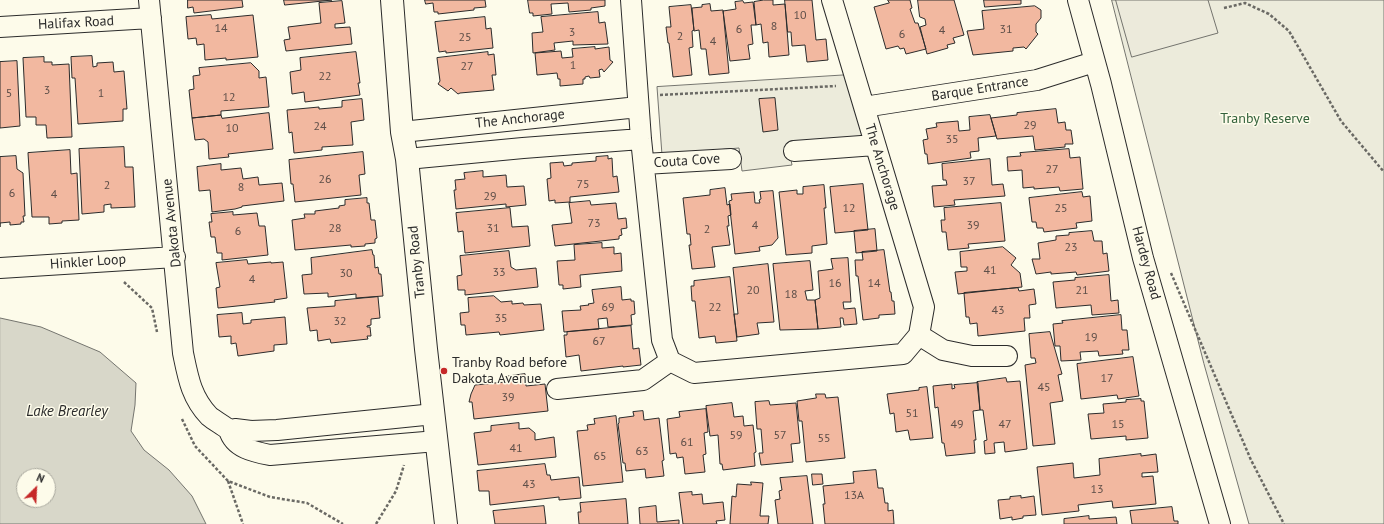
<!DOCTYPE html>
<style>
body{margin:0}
#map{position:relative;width:1384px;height:524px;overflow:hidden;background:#fdfbea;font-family:"PT Sans",sans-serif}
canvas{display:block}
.north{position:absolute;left:16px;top:468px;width:40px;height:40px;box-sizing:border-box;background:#fdfbea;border:1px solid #a9a89e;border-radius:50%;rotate:24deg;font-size:11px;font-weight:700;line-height:16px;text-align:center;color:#2b2b2b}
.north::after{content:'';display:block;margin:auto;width:14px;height:18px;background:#c62828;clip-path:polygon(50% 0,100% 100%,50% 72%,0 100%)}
</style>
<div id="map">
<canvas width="1384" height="524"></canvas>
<div class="north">N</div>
</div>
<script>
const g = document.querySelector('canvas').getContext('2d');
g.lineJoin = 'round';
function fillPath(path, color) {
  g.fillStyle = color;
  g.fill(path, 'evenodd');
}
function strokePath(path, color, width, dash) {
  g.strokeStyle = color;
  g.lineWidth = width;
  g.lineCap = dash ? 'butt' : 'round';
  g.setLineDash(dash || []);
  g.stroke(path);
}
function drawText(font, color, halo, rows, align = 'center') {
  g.font = font + ' "PT Sans",sans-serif';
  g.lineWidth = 3;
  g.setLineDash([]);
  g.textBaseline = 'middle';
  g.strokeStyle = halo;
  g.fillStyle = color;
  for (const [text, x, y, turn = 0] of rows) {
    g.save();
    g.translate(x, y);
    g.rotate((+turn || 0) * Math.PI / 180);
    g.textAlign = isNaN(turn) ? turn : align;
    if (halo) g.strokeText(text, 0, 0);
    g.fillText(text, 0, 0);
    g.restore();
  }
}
const green = new Path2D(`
 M1112 0H1384V524H1249L1204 364Z
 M849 75 863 136 788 145 792 165 742 171 739 148 662 155 657 87Z`);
fillPath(green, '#ecebdb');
strokePath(green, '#74746e', 1);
const parking = new Path2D(`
 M1116 0H1208L1218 33 1132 57Z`);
fillPath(parking, '#eceadb');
strokePath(parking, '#74746e', 1);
const water = new Path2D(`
 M0 318 41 327 100 352 136 383 135 405 131 431 144 450 169 470 192 496 206 524H0ZM24 476H48V500H24Z`);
fillPath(water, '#d8d7c9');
strokePath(water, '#74746e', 1);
const building = new Path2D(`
 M188 0H242L243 7 194 13 193 7 188 8Z
 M284 0H332L285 5Z
 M425 0H485L486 7 474 8V10L438 14V12H434L433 3 426 4Z
 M528 0H605V6L591 8V10L569 12 568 3 551 4 552 14 533 16V13H530Z
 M764 0H773V5L785 4 789 55 769 57 768 42 763 43 761 24 756 25 754 2Z
 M785 0H812L816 40 826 39 828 60 807 62 805 45 792 46 791 32H788Z
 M888 0H910L912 8 910 9 915 23H918L926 49 906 54 904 48 900 49 898 46 886 49 874 7 889 3Z
 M918 0H954L964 35 953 38 955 43 947 45 948 48 927 54 920 27 926 25 925 19 920 17Z
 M984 0H1021V4L985 7Z
 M342 1 345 23 335 24V28L350 27 352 44 286 51 284 40 290 39 288 27 321 23 319 3Z
 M743 1 744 3 753 2 756 25H751L753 44 748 45 750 59 730 61 723 11 736 9 735 2Z
 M710 4 711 11 723 10 729 73 709 75 706 49H701L699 30 694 31 692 8 702 7V5Z
 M691 5 694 30 692 31 693 47 689 48 692 75 673 77 669 43H668L666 27H671L669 7Z
 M1035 6 1041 10V18L1036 24V32L1038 34 1026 49 1024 47 1013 48V51L973 55 967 31 984 29 982 11Z
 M598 12 599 23 605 22 608 44 573 45V41L554 43 555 50 533 53 532 33 543 32 541 17Z
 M211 15 212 19 253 15 258 57 226 60V58L205 60 204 44 197 45 196 38 188 39 186 17Z
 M485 17 486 29 491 28 493 48 446 53V51L439 52 435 22Z
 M595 47V49L609 47 610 60 613 62 604 72 602 69 599 70 600 77 590 78 589 76 585 77V79H583V84L560 86V79H558L557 73 537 75 535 53 561 51 562 58 573 57 572 49Z
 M356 52 360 83H358L360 95 305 102 304 92 292 94 290 72 301 70 300 58Z
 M488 52V55L494 54 496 75H492L494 90 460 93 458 94 451 88 448 91 438 84 440 81 437 58Z
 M92 56 93 67 97 66V63L113 62 114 72 124 71 127 109H123V121L78 124 75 78H72L71 57Z
 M44 57V62H52V65L69 64 72 137 47 138 46 125H36V117H26L23 58Z
 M17 61 20 126 0 128V62Z
 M251 63 259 71V78L266 77 269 107 221 111V115L192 118 189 90 194 89 193 76 200 75 199 68Z
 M775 98 778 130 763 132 759 99Z
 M362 99 364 120 351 122 353 145 322 147V150L294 153 292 132 289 133 287 110 319 107V109L342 107V101Z
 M1056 109 1058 123 1065 122 1066 130H1071L1073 144H1065V147L1035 150 1033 136 997 139 991 118 1017 115V113Z
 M269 113 273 149 228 154 229 157 209 159 208 142 204 139 195 140 192 118 221 115 222 118Z
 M990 115 996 136 978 138 979 151 970 152 971 158 928 164 927 154H925L923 140 928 139 926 129 937 127 936 123 958 121 959 131 970 130 969 117Z
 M124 147 125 167H133L135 207 111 208V204L104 205V212L82 214 79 149Z
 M1069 149 1070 158 1080 157 1083 189 1060 191 1059 187 1034 189V187L1023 188 1022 170 1008 171 1007 157 1021 156 1020 153Z
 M70 150 71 174 77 173 79 220 62 221V223L49 224V217H32L28 153Z
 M363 152 365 174 359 175 361 195 295 202 293 184H291L289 160Z
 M16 156 17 169 23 173 25 216H23L24 222H21V224L10 225V222L0 223V227V157Z
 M608 156V159L612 158 613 177 617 176 619 192 570 197V202L555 203V200L549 201 547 179 551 178 550 163 563 162 564 166 572 165V163L596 161V157Z
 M990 159 992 185 1003 184 1005 196 954 200 955 205 934 207 932 186 947 185 946 180H943L942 164Z
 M221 164V170L241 168 243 179 258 177 259 185 282 183 284 201 242 206V207L235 209 212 212 210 190 199 191 197 167Z
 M483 171V177L506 175 507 187 524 186 526 205 506 207V204L456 209 454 190H456L455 180 465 179 464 173Z
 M863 184 868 230 835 233 830 187Z
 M824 185 826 208H824L827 244 812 246V253L786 255 779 192 797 190V194H803V187Z
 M725 188 727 205 730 204 731 215 728 216 729 226H727L730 245 712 247 715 267 692 269 689 245H691L690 234H687L683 198 710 195V190Z
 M773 191 778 238 772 245 759 247 760 251 735 254 729 201 732 200 731 194 754 192 755 203H760L759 200 761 199 760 192Z
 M1082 192 1083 197 1090 196 1092 221 1076 223 1077 228 1044 232 1043 228H1037L1036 222H1032L1029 198Z
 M367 198V203H369L371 220H375L377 238 375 239V243L365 244V246L351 247V245L295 250 292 220 305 218 304 214H315V211L339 208V206L345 205V200Z
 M590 201 591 205 616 203 618 219 626 218 627 228 621 229 622 235 619 236V239L555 246 552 225 572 223 569 203Z
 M1001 203 1005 241 968 244 969 248 948 250 946 232H942L941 220H945L944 208Z
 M510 208 512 227 528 226 530 246 465 253 463 231 458 232 456 213Z
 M233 212V215L257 213 259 226H265L268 255 222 260V253H217L215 237H211L209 222H212L211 214Z
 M875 229 877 251 856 253 854 231Z
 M1092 231 1094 241H1102L1103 254 1107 253 1109 271 1077 275 1076 272 1051 274V272L1036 274 1032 259H1040L1038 243 1056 240V236L1069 235V233Z
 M602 243V248L614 247V254L621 253 622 271 580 275 581 287 563 289V285H559L557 261 575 260 574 245Z
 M1003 247 1016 258 1011 265 1020 273 1022 287 958 294 955 272 967 271V267H961L960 252Z
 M372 250 373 255H374L375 268 378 267 379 274H381L383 296 356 298V294L328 297V293L304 294 302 275 312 274 311 258Z
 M884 250 890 292H891L892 301H894L895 314 879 315V318L863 320 858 276H856L855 260H863L862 252Z
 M509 251 511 267 516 270 536 268 538 287 465 295V290H458L457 276 462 275 460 256Z
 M848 258 851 302H843L844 309 855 308 857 324 844 325 843 318H840L841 327 818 329 815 300 820 298 818 271 833 269 831 259Z
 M247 260 248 264 271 262V263L283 262 287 298 274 300 275 302 218 308 216 288 220 287 216 263Z
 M810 261 813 290 805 291 807 300H815L818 329 780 330 773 264Z
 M768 264 774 322 757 323 759 334 737 337 734 314H738L733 268Z
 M1109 275 1111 301 1118 300 1119 313 1092 315 1091 305 1056 308 1053 282 1075 280V278Z
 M730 277 737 341 716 343 715 336 699 338 695 301H692L691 286H694V281Z
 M621 287 622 300 631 299V301H634L635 314 631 315 632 325 608 327 607 318 598 319 599 329 564 332 562 311 581 310 580 306 589 305 588 304 594 303 592 290Z
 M1018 288 1019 291 1034 289 1036 304 1029 305 1030 318H1024L1025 331 978 336 977 323 970 324 969 317H966L964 293Z
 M494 296 501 302 512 301V304L523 303 524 305 541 304 544 330 500 335 499 332 466 335 465 325H461L460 313 469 312 468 298Z
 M378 297 380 318 371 319V325L367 326V327H370L371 336H367L368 339 331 343 330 339 318 341 317 330 310 331 307 308 335 306V301Z
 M242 313 243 324 251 323V320L285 317 287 344 274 345V351L238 356 236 343 231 344V336L219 337 217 315Z
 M1121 315 1122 330H1127L1129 350H1122L1123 354 1099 356 1098 351 1080 352 1081 360 1061 361 1060 346H1055L1053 324 1063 323 1062 321Z
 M631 326 633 349 639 348 641 365 623 367V366L581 371 579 355 566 357 564 335H567V332Z
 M1050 332 1062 374 1058 375 1063 401 1050 403 1055 444 1033 446 1025 365 1036 363 1035 358H1031L1029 334Z
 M1133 357 1139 396 1118 399 1117 395 1081 399 1077 364Z
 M525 374 526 386 545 384 548 411 474 419 472 402H469L471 394 475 385 505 382 504 377Z
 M1006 378 1007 382 1020 381 1027 449 1005 452 1004 442 994 443 995 453 985 454 984 441 987 440 983 410H980L977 382Z
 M978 383 980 410 973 411 976 440H974L975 453 946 456 944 443H942L938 407 935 408 933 386 952 384V389L955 388 954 385Z
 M927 387 933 438 910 440 908 430 896 432 894 413 890 414 887 394 919 390V388Z
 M816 394H825L826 398 838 397 845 458 806 462 802 421H799L797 401 816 398Z
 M1141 399V401H1144L1148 438 1126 440V436L1091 439 1088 414 1104 413 1103 404 1126 402V400Z
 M769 401 770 405 796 403 800 443 791 444 793 462 761 465 759 453H763L761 429H757L755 402Z
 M732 403 734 417 743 416 744 426 753 425 756 452 754 453 755 466 723 470 722 464H720L718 435 710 436 706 406Z
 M706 409 708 432 704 433 706 454 703 455 705 472 685 474 683 457 677 458 676 453 670 454 667 419 680 417 679 412Z
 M643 411 644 420 659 418 664 460 662 461 664 476 646 478 645 469 626 471 625 463H623L618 424 619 423V418L634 416 633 412Z
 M616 416 623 482 583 486 577 431 588 430 587 425 595 424 594 419Z
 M519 423V429L529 428 535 433V440L554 437 556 457 478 465 474 433 491 431V426Z
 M1141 454V456L1156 454 1158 472 1142 473V477L1153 476 1156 504 1113 508 1112 501 1078 505 1079 511 1042 515 1037 467 1073 463 1074 478 1100 475 1099 459Z
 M545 464 547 475H550L551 480 579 477 581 498 559 500V497L490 505 489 491H479L477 471Z
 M876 470 878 488H883L885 503H888V511L893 510 894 524H825L823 504H825L823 486 854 483 853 472Z
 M812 474H822L823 484 813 485Z
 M807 476 813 524H778L775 500 780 499 779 491 782 490 780 478Z
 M751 482 763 483 760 516H769L768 524H730L732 496 736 497 737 484 751 485Z
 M692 492V495L702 494 703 504 723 502 725 520 716 521 717 524H683L679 493Z
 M1021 496V498L1034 496 1036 515 1023 516V518L1012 520V517L1000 519 998 500 1010 499V497Z
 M626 499 628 524H579L578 512H581L580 503Z
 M544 506 546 524H495L493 511Z
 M656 506 657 522 679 520V524H640L639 508Z
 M1172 507 1174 521H1178V524H1132L1130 511Z
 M1089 516V519L1116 517 1117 524H1064V519Z`);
fillPath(building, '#f2b8a0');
strokePath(building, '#2b2b2b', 1);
const minor = new Path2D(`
 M149 0 183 353C188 377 191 397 209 416 215 421 223 425 229 430 234 448 254 452 270 455L437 441
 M631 0 641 139 662 340 670 361 694 373 903 354 919 335 924 307 832 0
 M1078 0 1101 84 1143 258 1220 524
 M0 27 151 18
 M864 107 1037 80 1094 62
 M402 132 638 107
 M794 151 875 145
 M407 159 523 148 641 139
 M644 164 731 159
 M0 268 175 257
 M919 335 943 350 972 356H1007
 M557 389 643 380 670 361
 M229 430 235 429 251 431 277 430 434 414`);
const tertiary = new Path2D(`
 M392 0 402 132 407 159 426 349 446 524`);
strokePath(minor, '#2b2b2b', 22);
strokePath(tertiary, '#2b2b2b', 24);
strokePath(new Path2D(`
 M1224 8 1245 3 1269 14 1289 31 1341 121 1384 172
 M660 95 836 86
 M1171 273 1251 460 1284 524
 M124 282 152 308 157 332
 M182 419 195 446 228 481 270 497 307 503 343 524
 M228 481 243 524
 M376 524 396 491 404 465`), '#6a6964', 2.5, [3, 2]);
strokePath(minor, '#fdfbea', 20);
strokePath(tertiary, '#fdfbea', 22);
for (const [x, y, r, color] of [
 [444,371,4,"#c62828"]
]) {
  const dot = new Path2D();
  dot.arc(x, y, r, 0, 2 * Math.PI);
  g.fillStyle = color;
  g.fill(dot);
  strokePath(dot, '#fdfbea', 1.5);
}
drawText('12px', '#5d4e48', null, [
 ["10",800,16],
 ["8",774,27],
 ["14",221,29],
 ["6",739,30],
 ["31",1006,30],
 ["4",942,31],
 ["3",572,33],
 ["6",902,35],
 ["2",680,37],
 ["25",465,38],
 ["4",713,42],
 ["1",573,66],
 ["27",467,67],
 ["22",325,77],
 ["3",47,91],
 ["5",9,94],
 ["1",101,94],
 ["12",229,98],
 ["29",1030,126],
 ["24",320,127],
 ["10",232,129],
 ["35",952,140],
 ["27",1052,170],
 ["26",325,180],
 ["37",969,182],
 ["75",583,185],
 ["2",107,186],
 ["8",241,188],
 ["6",12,194],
 ["4",54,195],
 ["29",490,197],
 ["12",849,209],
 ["25",1061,209],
 ["73",594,224],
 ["4",755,226],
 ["39",973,226],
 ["28",335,229],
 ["31",493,229],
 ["2",707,230],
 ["6",238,232],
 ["23",1071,248],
 ["41",990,271],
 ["33",499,273],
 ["30",346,274],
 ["4",252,280],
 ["16",835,284],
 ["14",874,284],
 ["20",753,291],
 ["21",1082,291],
 ["18",791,295],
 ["69",608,308],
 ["22",715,308],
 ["43",998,311],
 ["35",501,319],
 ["32",340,322],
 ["19",1091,338],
 ["67",599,342],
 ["17",1107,379],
 ["45",1044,388],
 ["39",508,398],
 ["51",912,414],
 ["49",957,425],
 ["47",1005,425],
 ["15",1118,425],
 ["59",736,436],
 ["57",780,436],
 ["55",824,439],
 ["61",687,443],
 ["41",516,449],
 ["63",642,452],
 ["65",600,457],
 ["43",529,485],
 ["13",1097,490],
 ["13A",854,496]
]);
drawText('14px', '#2b2b2b', '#fdfbea', [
 ["Halifax Road",76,23,-3],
 ["Barque Entrance",980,89,-9],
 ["The Anchorage",520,119,-6],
 ["Couta Cove",687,161,-4],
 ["The Anchorage",882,167,73],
 ["Dakota Avenue",172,223,-96],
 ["Hinkler Loop",88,262,-4],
 ["Tranby Road",417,262,-96],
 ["Hardey Road",1146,263,75]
]);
drawText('14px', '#34623c', '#fdfbea', [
 ["Tranby Reserve",1265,119]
]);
drawText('14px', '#2b2b2b', '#fdfbea', [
 ["Tranby Road before",452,363],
 ["Dakota Avenue",452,379]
], 'left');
drawText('italic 15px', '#2b2b2b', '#fdfbea', [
 ["Lake Brearley",67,412]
]);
</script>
